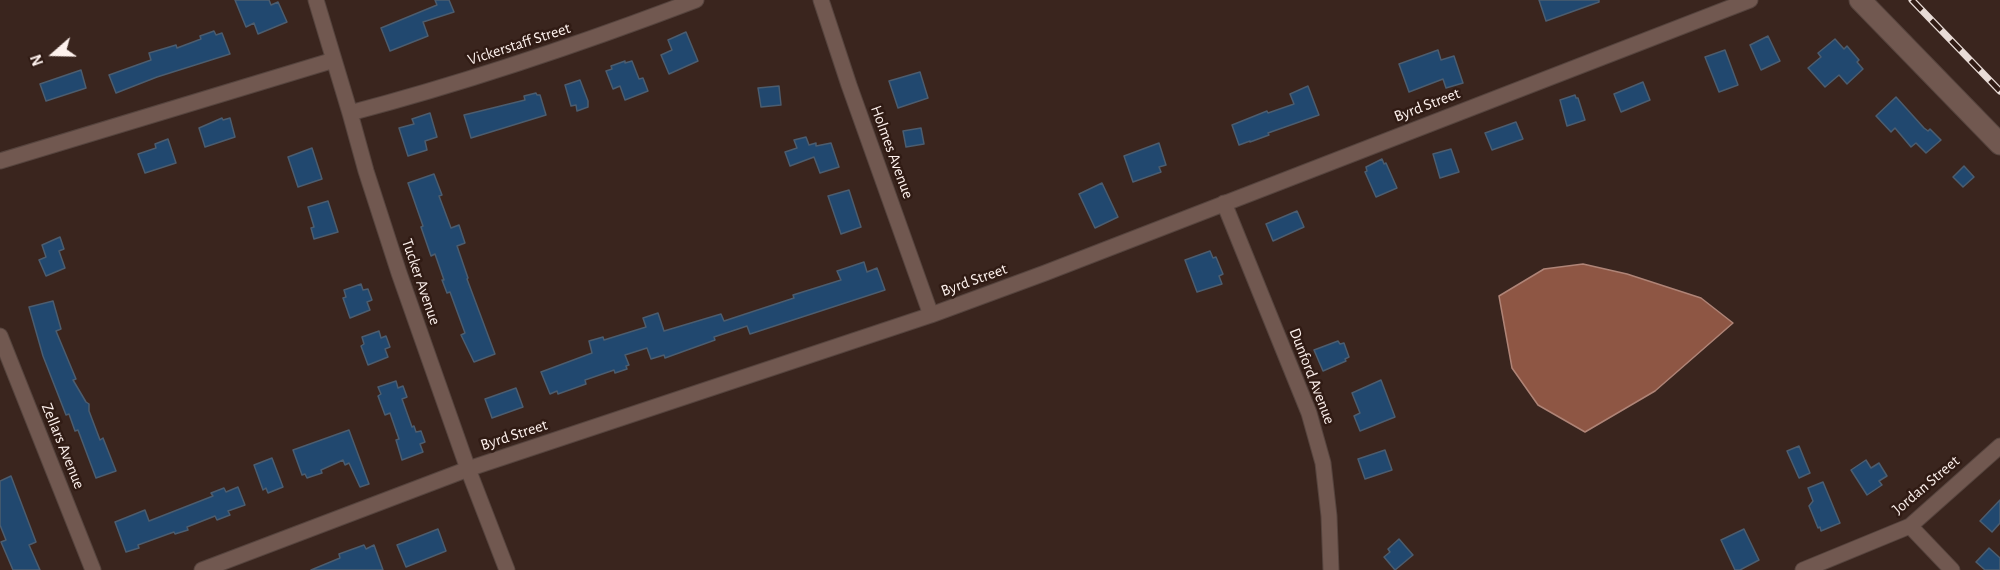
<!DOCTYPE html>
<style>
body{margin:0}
#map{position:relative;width:2000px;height:570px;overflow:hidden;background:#3a251e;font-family:"Alegreya Sans",sans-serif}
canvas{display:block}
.north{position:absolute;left:24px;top:24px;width:60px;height:60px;-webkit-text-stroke:4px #301b14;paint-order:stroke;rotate:250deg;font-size:16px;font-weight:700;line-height:24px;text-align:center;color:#fdf1ed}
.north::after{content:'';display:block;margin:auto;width:21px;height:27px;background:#fdf1ed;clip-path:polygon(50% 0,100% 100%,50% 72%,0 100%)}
</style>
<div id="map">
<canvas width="2000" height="570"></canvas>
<div class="north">N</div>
</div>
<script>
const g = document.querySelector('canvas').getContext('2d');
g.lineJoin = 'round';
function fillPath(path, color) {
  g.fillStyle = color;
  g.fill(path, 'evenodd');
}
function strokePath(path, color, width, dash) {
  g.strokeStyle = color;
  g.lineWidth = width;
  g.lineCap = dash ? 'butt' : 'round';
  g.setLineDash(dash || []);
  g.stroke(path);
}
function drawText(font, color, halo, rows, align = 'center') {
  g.font = font + ' "Alegreya Sans",sans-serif';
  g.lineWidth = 5;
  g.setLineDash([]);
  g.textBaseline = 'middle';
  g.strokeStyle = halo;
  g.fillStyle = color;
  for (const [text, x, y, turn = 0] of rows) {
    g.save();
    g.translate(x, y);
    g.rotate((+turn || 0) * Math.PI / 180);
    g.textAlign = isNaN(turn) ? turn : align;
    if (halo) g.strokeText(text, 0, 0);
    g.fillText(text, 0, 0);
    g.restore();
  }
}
const water = new Path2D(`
 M1583 264 1627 274 1701 298 1733 323 1655 391 1585 432 1538 405 1512 368 1499 296 1544 269Z`);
fillPath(water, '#8e5644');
strokePath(water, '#af8477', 1.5);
const building = new Path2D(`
 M235 0H269L271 5 278 2 287 22 258 34 254 23 246 27Z
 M435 0H449L454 12 423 22 428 36 390 51 381 28 437 5Z
 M1539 0H1599V2L1546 21Z
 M214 31 216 35 222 33 230 54 157 77 116 93 109 75 151 60 149 53 176 45 177 48 201 39 200 36Z
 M686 32 698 61 669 74 661 55 672 50 668 40Z
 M1768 36 1780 61 1761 70 1750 45Z
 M1835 39 1844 49 1847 46 1859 60 1857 62 1863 69 1847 84 1839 75 1825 87 1808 68 1821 57 1818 53Z
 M1438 50 1441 60 1454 56 1463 83 1446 88 1443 79 1409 92 1399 64Z
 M1725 50 1738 85 1719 92 1705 57Z
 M625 61V63L632 61 639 79 643 78 648 91 625 100 620 86 613 89 606 71 612 69 611 66Z
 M81 70 86 88 46 101 40 84Z
 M920 72 928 98 898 108 889 81Z
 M580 80 588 101V107L577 111 576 105 571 106 565 85Z
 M1643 82 1650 100 1621 112 1614 94Z
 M779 86 781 105 761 107 758 88Z
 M1308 86 1319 115 1268 133 1269 135 1250 142V141L1239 145 1232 125 1267 111 1268 113 1294 104 1290 94Z
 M536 93 537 95H540L546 115 471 138 464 115 525 100 524 96Z
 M1575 95 1576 98H1578L1585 120 1567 126 1560 100Z
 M1896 97 1924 128 1928 131 1930 129 1941 140 1926 153 1916 143 1911 147 1895 128 1891 132 1876 116Z
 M430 113 437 137 425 141 427 150 408 156 399 128 414 124 412 119Z
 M222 118 223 120 230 118 235 137 205 147 199 128Z
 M1516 122 1523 139 1492 150 1485 133Z
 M921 128 924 144 906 147 903 131Z
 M806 137 809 145 816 143V146L831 143 839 167 820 173 814 157 790 166 785 152 797 148 794 140Z
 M168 139 176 163 145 173 138 154 156 148 155 144Z
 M1159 143 1166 165 1159 167 1161 172 1133 182 1124 156Z
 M312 148 322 179 298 187 288 157Z
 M1451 149 1459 172 1440 178 1433 154Z
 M1382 159 1384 164 1386 163 1397 188 1376 197 1365 172 1367 171 1366 167Z
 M1964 166 1974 177 1963 187 1953 177Z
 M434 174 442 195 439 196 451 228 459 225 465 243 457 246 468 278 467 279 495 354 474 362 461 335 465 333 450 292 447 293 442 280H444L435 254 431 256 421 227 423 226 408 183Z
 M1102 183 1118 217 1095 228 1079 194Z
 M849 190 861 227 841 234 828 196Z
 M328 201 338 232 314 239 311 228 314 227 308 207Z
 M1297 211 1304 227 1273 241 1266 224Z
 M60 237 64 249 59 251 65 268 46 276 39 260 46 257 42 245Z
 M1210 251 1213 258 1216 257 1223 274 1219 276 1222 284 1197 292 1185 260Z
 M864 262 867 272 877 268 885 290 750 334 747 326 714 337 715 340 665 358 664 355 651 359 647 348 625 355 629 365 626 366 627 369 615 373 614 370 585 380 586 384 558 394 557 391 550 394 541 372 592 353 589 341 603 337 604 340 646 327 643 318 658 313 664 331 721 314 724 321 794 298 793 295 841 280 837 271Z
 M361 284 363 290 368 289 372 300 367 302 370 310 350 318 343 298 346 297 344 290Z
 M53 301 61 329 56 331 76 379 73 380 86 402 89 404V411L100 440 103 438 116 471 96 478 78 430 75 431 69 414 66 415 43 356 29 307Z
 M379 331 381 338 386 336 390 347 385 349 388 357 368 365 361 346 364 344 362 337Z
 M1338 341 1340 344 1344 343 1349 357 1345 359 1346 361 1323 371 1314 350Z
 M1381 380 1395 417 1360 431 1354 416 1360 413 1352 393Z
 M396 381 398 388 403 386 407 397 402 399 412 427 414 426 416 432 421 431 425 442 420 444 423 452 402 460 396 440 399 439 390 413 385 415 378 396 381 394 378 387Z
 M516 388 523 407 492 418 485 399Z
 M349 430 369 484 360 487 349 463 345 465 343 460 321 470 322 473 307 478 305 474 302 475 293 450Z
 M1799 446 1810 473 1799 478 1787 451Z
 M1385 450 1392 470 1365 479 1358 459Z
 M272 458 283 487 268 493 266 488 263 490 254 465Z
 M1866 460 1871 468 1879 463 1887 476 1879 481 1882 485 1867 495 1851 470Z
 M11 476 36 542 29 545 40 570H13L1 542 6 540 0 525V481Z
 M1823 482 1840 523 1821 531 1820 527 1818 528 1809 506 1813 501 1808 488Z
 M238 487 245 505 228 511 230 515 217 520 215 516 187 527 188 530 175 534 174 532 171 533 138 545 139 548 126 552 115 522 145 510 149 521 213 496 211 493 224 488 226 492Z
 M2000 500V523L1992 532 1980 521Z
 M438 529 446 551 406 567 397 545Z
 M1744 529 1759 560 1740 570H1735L1721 540Z
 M1399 539 1413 555 1395 570 1384 557 1390 552 1388 549Z
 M364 545 366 549 374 545 383 570H311L340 558 339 554Z
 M1989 548 2000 558V570H1985L1976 562Z`);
fillPath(building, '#21486f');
strokePath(building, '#4c5d6f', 1.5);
const minor = new Path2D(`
 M316 0 350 113 366 171 399 273 468 469 507 570
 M821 0 849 85 931 315
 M350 113C468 82 583 43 696 0
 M0 161 334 60
 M1224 203 1309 413 1323 463 1329 516 1331 570
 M0 336 93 570
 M1910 526 1952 570
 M202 570 468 469 931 315 1045 273 1750 0
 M1803 570 1910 526 2000 446`);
const secondary = new Path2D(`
 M1860 0 2000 144`);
strokePath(minor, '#56443e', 17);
strokePath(secondary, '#56443e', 23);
strokePath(minor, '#715850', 15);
strokePath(secondary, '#715850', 21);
const rail = new Path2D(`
 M1912 0 2000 91`);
strokePath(rail, '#e8dbd6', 7);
strokePath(rail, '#301b14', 4.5, [14]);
drawText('16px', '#fdf1ed', '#301b14', [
 ["Vickerstaff Street",519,44,-18],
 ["Byrd Street",1427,105,-21],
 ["Holmes Avenue",892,152,70],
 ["Byrd Street",974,280,-20],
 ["Tucker Avenue",421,282,71],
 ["Dunford Avenue",1312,376,69],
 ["Byrd Street",514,435,-18],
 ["Zellars Avenue",63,446,68],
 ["Jordan Street",1926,485,-40]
]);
</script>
